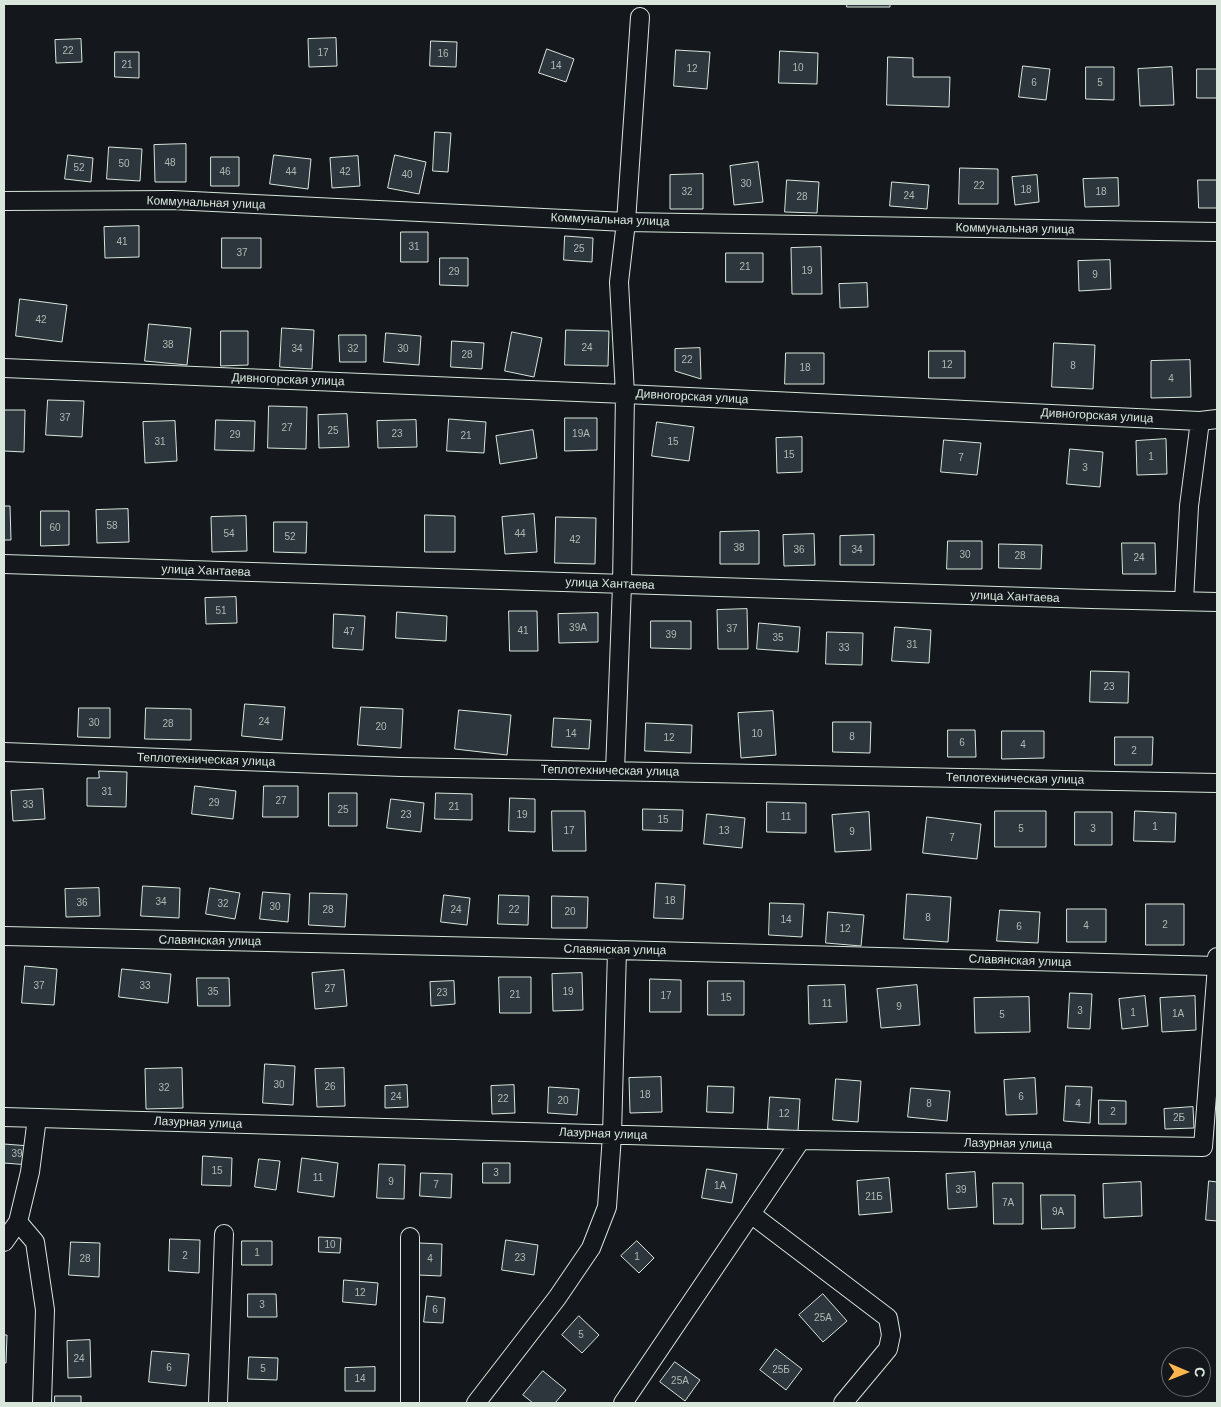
<!DOCTYPE html>
<meta charset="utf-8">
<style>
body{margin:0}
#map{position:relative;width:1221px;height:1407px;overflow:hidden;background:#14181c;font-family:Helvetica,sans-serif}
canvas{display:block}
.frame{position:absolute;inset:0;border:5px solid #d8e6dc;pointer-events:none}
.north{position:absolute;left:1161px;top:1347px;width:50px;height:50px;box-sizing:border-box;background:#14181c;border:1px solid #626a69;border-radius:50%;rotate:91deg;font-size:14px;font-weight:700;line-height:20px;text-align:center;color:#d8e6dc}
.north::after{content:'';display:block;margin:auto;width:18px;height:22px;background:#ffb74d;clip-path:polygon(50% 0,100% 100%,50% 72%,0 100%)}
</style>
<div id="map">
<canvas width="1221" height="1407"></canvas>
<div class="frame"></div>
<div class="north">С</div>
</div>
<script>
const g = document.querySelector('canvas').getContext('2d');
g.lineJoin = 'round';
function fillPath(path, color) {
  g.fillStyle = color;
  g.fill(path, 'evenodd');
}
function strokePath(path, color, width, dash) {
  g.strokeStyle = color;
  g.lineWidth = width;
  g.lineCap = dash ? 'butt' : 'round';
  g.setLineDash(dash || []);
  g.stroke(path);
}
function drawText(font, color, halo, rows, align = 'center') {
  g.font = font + ' Helvetica,sans-serif';
  g.lineWidth = 4;
  g.setLineDash([]);
  g.textBaseline = 'middle';
  g.strokeStyle = halo;
  g.fillStyle = color;
  for (const [text, x, y, turn = 0] of rows) {
    g.save();
    g.translate(x, y);
    g.rotate((+turn || 0) * Math.PI / 180);
    g.textAlign = isNaN(turn) ? turn : align;
    if (halo) g.strokeText(text, 0, 0);
    g.fillText(text, 0, 0);
    g.restore();
  }
}
const building = new Path2D(`
 M847 4H890V7H847Z
 M336 38 337 66 309 67 308 39Z
 M81 39 82 62 56 63 55 40Z
 M431 41 457 42 456 67 430 66Z
 M547 49 574 59 566 82 539 73Z
 M676 50 710 52 707 89 674 86Z
 M780 51 818 53 817 84 779 83Z
 M115 52H139V78L115 77Z
 M888 57 913 58V77H950L949 107 887 105Z
 M1023 66 1050 69 1046 100 1019 97Z
 M1086 67H1114V100L1086 99Z
 M1172 67 1174 105 1140 106 1138 69Z
 M1197 69H1217V98H1197Z
 M435 132 451 133 448 172 433 171Z
 M186 144V182H155L154 145Z
 M109 147 142 149 140 181 107 179Z
 M68 155 93 158 91 182 65 179Z
 M274 155 311 159 308 189 270 184Z
 M395 155 426 162 419 194 388 188Z
 M358 156 360 186 332 188 330 158Z
 M211 157H239V186H211Z
 M758 162 763 202 734 205 730 166Z
 M960 168 998 169V204H959Z
 M703 174V209H670V175Z
 M1037 175 1039 202 1015 205 1012 177Z
 M1118 178 1119 206 1085 207 1083 179Z
 M787 180 819 182 817 213 785 212Z
 M1198 180H1217V208H1199Z
 M892 182 929 185 927 209 890 206Z
 M139 226V257L105 258 104 227Z
 M401 232H428V262H401Z
 M565 236 593 238 592 262 564 260Z
 M222 238H261V268H222Z
 M821 247 822 294H792L791 248Z
 M726 253H763V282H726Z
 M440 258H468V286L440 285Z
 M1110 260 1111 289 1079 291 1078 261Z
 M867 283 868 307 840 308 839 284Z
 M20 299 67 305 62 342 16 336Z
 M149 324 191 328 187 365 145 361Z
 M282 328 314 330 312 369 280 367Z
 M566 330 609 331 608 366 565 365Z
 M221 331H248V365L221 366Z
 M512 332 542 338 534 377 505 371Z
 M386 333 421 336 419 365 384 362Z
 M339 335H366V362H340Z
 M452 341 484 343 482 369 451 367Z
 M1054 343 1095 345 1093 389 1052 387Z
 M700 348 701 379 675 371V349Z
 M929 351H965V378H929Z
 M786 353H824V384H785Z
 M1190 360 1191 397 1151 398V361Z
 M48 400 84 401 82 437 46 435Z
 M269 406 307 407 306 449 268 448Z
 M4 410H25L24 452 4 451Z
 M347 414 349 447 319 448 318 415Z
 M565 418H597V450L565 451Z
 M449 419 486 422 484 453 447 451Z
 M216 420 255 421 254 451 215 450Z
 M416 420 417 447 378 448 377 421Z
 M175 421 177 461 145 463 143 422Z
 M657 422 694 427 689 461 652 456Z
 M533 430 537 458 500 464 496 436Z
 M802 437V472L777 473 776 438Z
 M1166 439 1167 474 1137 475 1136 441Z
 M944 440 981 443 977 475 941 472Z
 M1070 449 1103 452 1100 487 1067 484Z
 M4 506H10L11 540H4Z
 M128 509 129 542 97 543 96 510Z
 M41 511H69V545L41 546Z
 M534 514 537 552 505 554 502 517Z
 M425 515 455 516V552H425Z
 M246 516 247 551 212 552 211 517Z
 M556 517 596 518 595 564 555 563Z
 M274 522H307L306 553 274 552Z
 M759 531V564H720V532Z
 M814 534 815 565 784 566 783 535Z
 M874 535V565H840V536Z
 M948 541H982V569H947Z
 M1122 543H1155L1156 574H1123Z
 M999 544 1042 545 1041 569 999 568Z
 M236 597 237 623 206 624 205 598Z
 M747 609 748 649H718L717 610Z
 M509 611H537L538 651H510Z
 M397 612 447 616 446 641 396 638Z
 M598 613V642L559 643 558 614Z
 M334 614 365 616 363 650 333 648Z
 M651 621H691V649L651 648Z
 M759 623 800 627 798 652 757 649Z
 M895 627 931 630 929 663 892 661Z
 M827 632 863 633 862 665 826 664Z
 M1091 671 1129 672 1128 703 1090 702Z
 M245 704 285 707 282 740 242 736Z
 M361 707 403 709 401 748 358 745Z
 M79 708H110V738L78 737Z
 M146 708 191 709V740L145 739Z
 M459 710 511 715 507 755 455 749Z
 M773 711 776 755 741 758 738 713Z
 M554 718 591 720 589 749 552 747Z
 M833 722H871L870 753 833 752Z
 M646 723 692 725 691 753 645 751Z
 M948 730H975L976 757H948Z
 M1002 731H1044V758L1002 759Z
 M1115 737H1153L1152 765H1115Z
 M99 771 127 772 126 807 87 806V778H99Z
 M195 786 236 791 233 819 192 814Z
 M264 786H298V817H263Z
 M43 789 45 819 13 821 11 791Z
 M329 793H357V826H329Z
 M436 793 472 794V820L435 819Z
 M510 798 535 799V832L509 831Z
 M391 799 424 803 421 832 387 828Z
 M767 802 806 803V833L767 832Z
 M643 809 683 810 682 831 643 830Z
 M552 811H585L586 851H553Z
 M995 811H1046V847H995Z
 M1135 811 1176 813 1175 842 1134 841Z
 M869 812 871 850 835 852 832 815Z
 M1075 812H1112V845H1075Z
 M707 814 745 818 742 848 704 844Z
 M927 817 981 824 977 859 923 853Z
 M656 883 685 885 683 919 654 918Z
 M143 886 180 888 179 918 141 916Z
 M99 888 100 916 66 917 65 889Z
 M210 888 240 893 235 919 206 914Z
 M263 892 290 894 288 922 260 919Z
 M310 893 347 894 345 927 309 925Z
 M907 894 951 897 948 942 904 939Z
 M444 895 470 898 467 925 441 922Z
 M499 895 529 896 528 925 498 924Z
 M552 896 588 897 587 928H552Z
 M770 903 804 904 802 937 769 935Z
 M1146 904H1184V945H1146Z
 M1067 909H1106V942H1067Z
 M1000 910 1040 912 1038 943 997 941Z
 M828 912 864 915 861 946 826 943Z
 M25 966 57 969 54 1005 22 1003Z
 M122 969 171 974 168 1003 119 997Z
 M344 970 347 1006 315 1009 312 973Z
 M582 973 583 1010 553 1011 552 974Z
 M499 977H531V1013H500Z
 M197 978H229L230 1006H198Z
 M650 979 681 980V1012H650Z
 M454 981 455 1004 431 1006 430 982Z
 M708 981H744V1015H708Z
 M845 985 847 1022 809 1024 808 986Z
 M917 985 920 1025 881 1028 877 989Z
 M1070 993 1092 994 1090 1029 1068 1028Z
 M1145 996 1148 1026 1122 1029 1119 999Z
 M1195 996 1196 1030 1162 1032 1160 998Z
 M1029 997 1030 1032 975 1033 974 998Z
 M265 1064 295 1066 293 1105 263 1103Z
 M182 1068 183 1108 146 1109 145 1069Z
 M344 1068 345 1106 317 1107 315 1069Z
 M661 1077 662 1112 630 1113 629 1078Z
 M1035 1078 1037 1114 1006 1115 1004 1080Z
 M836 1079 861 1081 858 1122 833 1120Z
 M407 1085 408 1107 385 1108V1086Z
 M514 1085 515 1113 492 1114 491 1086Z
 M708 1086 734 1087 733 1113 707 1112Z
 M1066 1086 1092 1087 1090 1123 1064 1121Z
 M549 1087 579 1089 577 1115 548 1113Z
 M911 1088 950 1091 947 1121 908 1117Z
 M770 1097 800 1099 798 1131 768 1129Z
 M1099 1100 1126 1101V1124H1099Z
 M1193 1107 1194 1128 1165 1129 1164 1109Z
 M4 1144 30 1146 29 1165 4 1163Z
 M203 1156 232 1158 231 1186 202 1185Z
 M302 1158 338 1163 334 1197 298 1192Z
 M259 1159 280 1161 276 1190 255 1187Z
 M483 1163H510V1183H483Z
 M379 1164 405 1165 404 1199 377 1198Z
 M707 1169 737 1174 732 1203 702 1198Z
 M975 1172 977 1207 948 1209 946 1174Z
 M421 1173 452 1174 451 1198 420 1196Z
 M889 1178 892 1212 859 1215 857 1181Z
 M1209 1181 1217 1182V1221L1206 1220Z
 M1141 1182 1142 1216 1104 1218 1103 1184Z
 M993 1183H1023V1224H994Z
 M1041 1195H1075V1228L1042 1229Z
 M319 1237 341 1238 340 1253 319 1252Z
 M170 1239 200 1240 199 1273 169 1271Z
 M506 1240 538 1245 534 1275 502 1270Z
 M242 1241H272V1265H242Z
 M637 1241 654 1258 639 1273 621 1256Z
 M71 1242 100 1243 99 1277 69 1275Z
 M419 1243 442 1244 441 1276 418 1275Z
 M344 1280 378 1283 376 1305 343 1302Z
 M248 1294H276L277 1317H248Z
 M823 1294 847 1321 823 1342 799 1315Z
 M427 1296 445 1298 443 1323 424 1322Z
 M579 1316 599 1335 582 1353 562 1335Z
 M4 1335H7L6 1363H4Z
 M90 1340 91 1377 68 1378 67 1341Z
 M776 1349 802 1369 786 1390 760 1370Z
 M152 1351 189 1354 186 1386 149 1382Z
 M249 1357 278 1358 277 1380 248 1379Z
 M675 1362 700 1380 685 1401 660 1382Z
 M375 1367V1391H345V1368Z
 M543 1371 566 1390 555 1403H533L523 1395Z
 M55 1396H81V1403H55Z`);
fillPath(building, '#2c363c');
strokePath(building, '#d8e6dc', 1);
const minor = new Path2D(`
 M4 201 172 200 626 222 1217 232
 M4 368 625 394 1200 421 1189 506 1184 601
 M1200 421 1217 419
 M4 564 1091 599 1217 602
 M4 752 401 767 1217 783
 M615 771 622 585 625 394 619 282 626 222 640 17
 M4 936 617 950 1217 966V957
 M4 1117 801 1140 1203 1147 1217 966
 M751 1214 888 1318 891 1335 888 1349 843 1403
 M18 1222 35 1242 45 1310 42 1403
 M410 1237V1403
 M4 1242 18 1222 30 1172 37 1118
 M218 1403 224 1234
 M476 1403 557 1298 591 1248 607 1207 612 1135 617 950
 M623 1403 801 1140`);
strokePath(minor, '#d8e6dc', 20);
strokePath(minor, '#14181c', 18);
drawText('10px', '#adbab4', null, [
 ["22",68,51],
 ["17",323,53],
 ["16",443,54],
 ["21",127,65],
 ["14",556,66],
 ["10",798,68],
 ["12",692,69],
 ["6",1034,83],
 ["5",1100,83],
 ["48",170,163],
 ["50",124,164],
 ["52",79,168],
 ["46",225,172],
 ["44",291,172],
 ["42",345,172],
 ["40",407,175],
 ["30",746,184],
 ["22",979,186],
 ["18",1026,190],
 ["32",687,192],
 ["18",1101,192],
 ["24",909,196],
 ["28",802,197],
 ["41",122,242],
 ["31",414,247],
 ["25",579,249],
 ["37",242,253],
 ["21",745,267],
 ["19",807,271],
 ["29",454,272],
 ["9",1095,275],
 ["42",41,320],
 ["38",168,345],
 ["24",587,348],
 ["34",297,349],
 ["32",353,349],
 ["30",403,349],
 ["28",467,355],
 ["22",687,360],
 ["12",947,365],
 ["8",1073,366],
 ["18",805,368],
 ["4",1171,379],
 ["37",65,418],
 ["27",287,428],
 ["25",333,431],
 ["23",397,434],
 ["19А",581,434],
 ["29",235,435],
 ["21",466,436],
 ["31",160,442],
 ["15",673,442],
 ["15",789,455],
 ["1",1151,457],
 ["7",961,458],
 ["3",1085,468],
 ["58",112,526],
 ["60",55,528],
 ["54",229,534],
 ["44",520,534],
 ["52",290,537],
 ["42",575,540],
 ["38",739,548],
 ["36",799,550],
 ["34",857,550],
 ["30",965,555],
 ["28",1020,556],
 ["24",1139,558],
 ["51",221,611],
 ["39А",578,628],
 ["37",732,629],
 ["41",523,631],
 ["47",349,632],
 ["39",671,635],
 ["35",778,638],
 ["31",912,645],
 ["33",844,648],
 ["23",1109,687],
 ["24",264,722],
 ["30",94,723],
 ["28",168,724],
 ["20",381,727],
 ["14",571,734],
 ["10",757,734],
 ["8",852,737],
 ["12",669,738],
 ["6",962,743],
 ["4",1023,745],
 ["2",1134,751],
 ["31",107,792],
 ["27",281,801],
 ["29",214,803],
 ["33",28,805],
 ["21",454,807],
 ["25",343,810],
 ["23",406,815],
 ["19",522,815],
 ["11",786,817],
 ["15",663,820],
 ["1",1155,827],
 ["5",1021,829],
 ["3",1093,829],
 ["17",569,831],
 ["13",724,831],
 ["9",852,832],
 ["7",952,838],
 ["18",670,901],
 ["34",161,902],
 ["36",82,903],
 ["32",223,904],
 ["30",275,907],
 ["28",328,910],
 ["24",456,910],
 ["22",514,910],
 ["20",570,912],
 ["8",928,918],
 ["14",786,920],
 ["2",1165,925],
 ["4",1086,926],
 ["6",1019,927],
 ["12",845,929],
 ["37",39,986],
 ["33",145,986],
 ["27",330,989],
 ["35",213,992],
 ["19",568,992],
 ["23",442,993],
 ["21",515,995],
 ["17",666,996],
 ["15",726,998],
 ["11",827,1004],
 ["9",899,1007],
 ["3",1080,1011],
 ["1",1133,1013],
 ["1А",1178,1014],
 ["5",1002,1015],
 ["30",279,1085],
 ["26",330,1087],
 ["32",164,1088],
 ["18",645,1095],
 ["24",396,1097],
 ["6",1021,1097],
 ["22",503,1099],
 ["20",563,1101],
 ["8",929,1104],
 ["4",1078,1104],
 ["2",1113,1112],
 ["12",784,1114],
 ["2Б",1179,1118],
 ["39",17,1154],
 ["15",217,1171],
 ["3",496,1173],
 ["11",318,1178],
 ["9",391,1182],
 ["7",436,1185],
 ["1А",720,1186],
 ["39",961,1190],
 ["21Б",874,1197],
 ["7А",1008,1203],
 ["9А",1058,1212],
 ["10",330,1245],
 ["1",257,1253],
 ["2",185,1256],
 ["1",637,1257],
 ["23",520,1258],
 ["28",85,1259],
 ["4",430,1259],
 ["12",360,1293],
 ["3",262,1305],
 ["6",435,1310],
 ["25А",823,1318],
 ["5",581,1335],
 ["24",79,1359],
 ["6",169,1368],
 ["5",263,1369],
 ["25Б",781,1370],
 ["14",360,1379],
 ["25А",680,1381]
]);
drawText('12px', '#d8e6dc', '#14181c', [
 ["Коммунальная улица",206,203,2],
 ["Коммунальная улица",610,220,2],
 ["Коммунальная улица",1015,229,1],
 ["Дивногорская улица",288,380,2],
 ["Дивногорская улица",692,397,3],
 ["Дивногорская улица",1097,416,3],
 ["улица Хантаева",206,571,2],
 ["улица Хантаева",610,584,2],
 ["улица Хантаева",1015,597,2],
 ["Теплотехническая улица",206,760,2],
 ["Теплотехническая улица",610,771,1],
 ["Теплотехническая улица",1015,779,1],
 ["Славянская улица",210,941,1],
 ["Славянская улица",615,950,1],
 ["Славянская улица",1020,961,2],
 ["Лазурная улица",198,1123,2],
 ["Лазурная улица",603,1134,2],
 ["Лазурная улица",1008,1144,1]
]);
</script>
